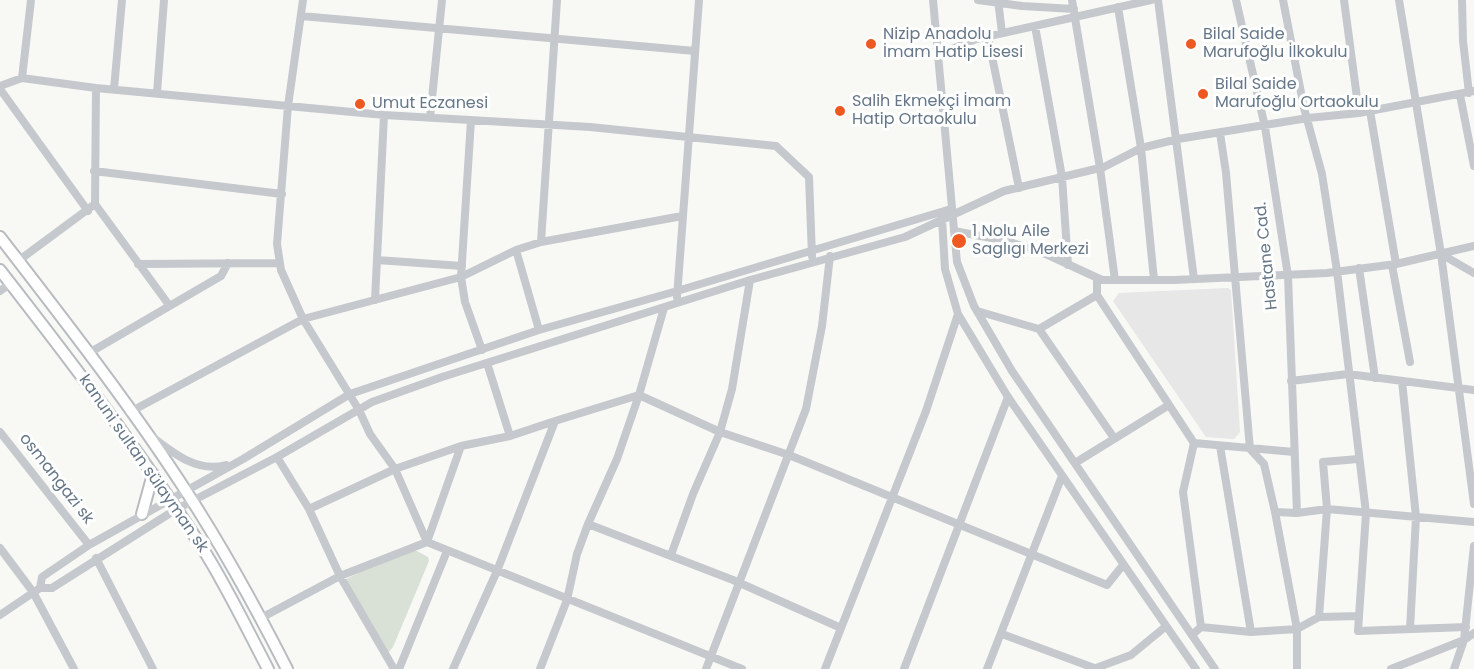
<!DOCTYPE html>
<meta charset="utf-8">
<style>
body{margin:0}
canvas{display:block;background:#f8f8f5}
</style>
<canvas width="1474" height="669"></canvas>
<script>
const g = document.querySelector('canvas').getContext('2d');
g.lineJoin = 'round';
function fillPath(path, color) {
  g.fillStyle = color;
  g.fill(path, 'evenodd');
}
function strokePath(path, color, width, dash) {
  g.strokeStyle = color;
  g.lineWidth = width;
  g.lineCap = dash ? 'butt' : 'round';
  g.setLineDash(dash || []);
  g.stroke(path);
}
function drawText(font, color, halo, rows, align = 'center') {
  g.font = font + ' Poppins,sans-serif';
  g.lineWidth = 6;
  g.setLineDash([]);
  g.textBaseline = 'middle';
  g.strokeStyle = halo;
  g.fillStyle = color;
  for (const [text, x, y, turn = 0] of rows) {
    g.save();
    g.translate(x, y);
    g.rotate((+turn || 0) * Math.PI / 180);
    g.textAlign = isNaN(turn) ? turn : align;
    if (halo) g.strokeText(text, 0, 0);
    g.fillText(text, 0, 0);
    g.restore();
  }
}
fillPath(new Path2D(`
 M1228 288 1231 290 1240 432 1234 439 1206 437 1113 301 1119 293Z`), '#e6e7e6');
fillPath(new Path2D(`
 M411 548 428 557 429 561 393 647 388 653 344 580Z`), '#d9e0d6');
const major = new Path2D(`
 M0 237C64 320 129 403 186 491 223 548 256 608 287 669
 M0 270C71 361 140 452 203 549 227 587 247 629 268 669
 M142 514 153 474`);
strokePath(major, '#b8bcc0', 14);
strokePath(new Path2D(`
 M303 0 288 106 277 244 281 270 303 319 359 410 370 434 395 469 427 542 742 669
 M933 0 957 262 974 306 1012 371 1215 669
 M978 0 1022 6 1074 9
 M998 0 1002 33
 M1072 0 1100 168 1115 280
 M1158 0 1194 279
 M1236 0 1265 127 1288 276 1297 513
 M1283 0 1304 108 1322 174 1337 271 1366 513 1358 631 1466 627
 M1344 0 1359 113
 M1399 0 1441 254 1474 504
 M1462 0 1463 41 1469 93
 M1118 7 1141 148 1154 280
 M301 16 695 51
 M1035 26 1062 177 1068 265
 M988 37 1019 188
 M938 51 950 50 976 39 1151 0
 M22 78 96 88 384 115 590 127 776 146 809 177 812 256
 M0 86 22 78 31 0
 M0 89 88 211
 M114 89 122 0
 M157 93 164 0
 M1460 95 1474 166
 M1370 111 1396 264
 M430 118 442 0
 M471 120 461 277 465 302 482 350
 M1220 133 1226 173 1250 449 1264 464 1275 512 1297 629V669
 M94 171 282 194
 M95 204 169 305
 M942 219 945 269 958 314 1008 397 1196 669
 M954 231 1007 241 1048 255 1102 280H1174L1327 273 1396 264 1474 246
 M541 242 557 0
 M516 250 539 330
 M1441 254 1474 273
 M377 260 462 266
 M18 261 95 204 96 88
 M138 264 278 263
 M1392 265 1410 362
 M1359 268 1375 378
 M1097 278V295L1194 443 1183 492 1201 627
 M0 291 11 283
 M677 297 699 0
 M375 300 384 115
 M977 311 1039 329 1097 295
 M1039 329 1114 438
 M89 353 221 276 228 263
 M487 363 510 436
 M1291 381 1348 374 1474 390
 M1402 381 1416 517 1410 629
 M130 412 303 319 461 277 516 250 541 242 682 216
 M0 432 89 545
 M151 436C173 453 197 473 226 465
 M1194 443 1294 452
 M1220 446 1251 632
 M277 457 309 509 340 576 394 669
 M1075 463 1169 405
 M309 509 395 469 461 446
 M1275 512 1297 513 1327 509 1474 522
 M588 524 733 580 841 628
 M0 548 33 592 74 669
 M671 555 693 494 720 432 732 389 750 280
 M96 558 153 669
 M40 588 42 577 89 545 243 459 350 394 539 330 677 291 951 209
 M0 615 40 588H52L175 510 277 457 372 402 442 377 750 280 905 237 1004 191 1104 167 1141 148 1178 139 1308 118 1359 113 1474 91
 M1319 617 1327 509 1323 462 1358 459
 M261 618 340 576 427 542 461 446 510 436 555 421
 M1002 634 1097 669
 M1192 635 1201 627 1251 632 1297 629 1319 617 1359 616
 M1096 668 1131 655 1165 627
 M399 669 447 551
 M453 669 497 571 555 421 639 395 720 432 789 455 1107 585 1123 565
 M540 669 567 600 577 554 588 524 617 459 639 395 664 308
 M706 669 806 409 822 326 830 256
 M825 669 926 411 958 314
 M904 669 1008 397
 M987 669 1062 476
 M1391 669 1464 640 1474 633
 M1454 669 1464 640 1474 546`), '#c5c9cd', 8);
strokePath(major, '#fff', 10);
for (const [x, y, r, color] of [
 [871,44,6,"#ed5920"],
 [1191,44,6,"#ed5920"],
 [1203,94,6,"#ed5920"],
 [360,104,6,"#ed5920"],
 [840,111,6,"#ed5920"],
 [959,241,8,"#ed5920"]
]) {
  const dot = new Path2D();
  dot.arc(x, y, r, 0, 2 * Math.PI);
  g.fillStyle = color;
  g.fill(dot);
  strokePath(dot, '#fff', 2);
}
drawText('16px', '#657788', '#fff', [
 ["Nizip Anadolu",883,35],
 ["İmam Hatip Lisesi",883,53],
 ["Bilal Saide",1203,35],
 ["Marufoğlu İlkokulu",1203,53],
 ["Bilal Saide",1215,85],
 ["Marufoğlu Ortaokulu",1215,103],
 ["Salih Ekmekçi İmam",852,102],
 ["Hatip Ortaokulu",852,120],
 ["Umut Eczanesi",372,104],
 ["1 Nolu Aile",972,232],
 ["Saglıgı Merkezi",972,250]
], 'left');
drawText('16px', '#657788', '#fff', [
 ["Hastane Cad.",1267,256,-96],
 ["kanuni sultan sülayman sk",143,464,55],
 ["osmangazi sk",56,479,52]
]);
</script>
